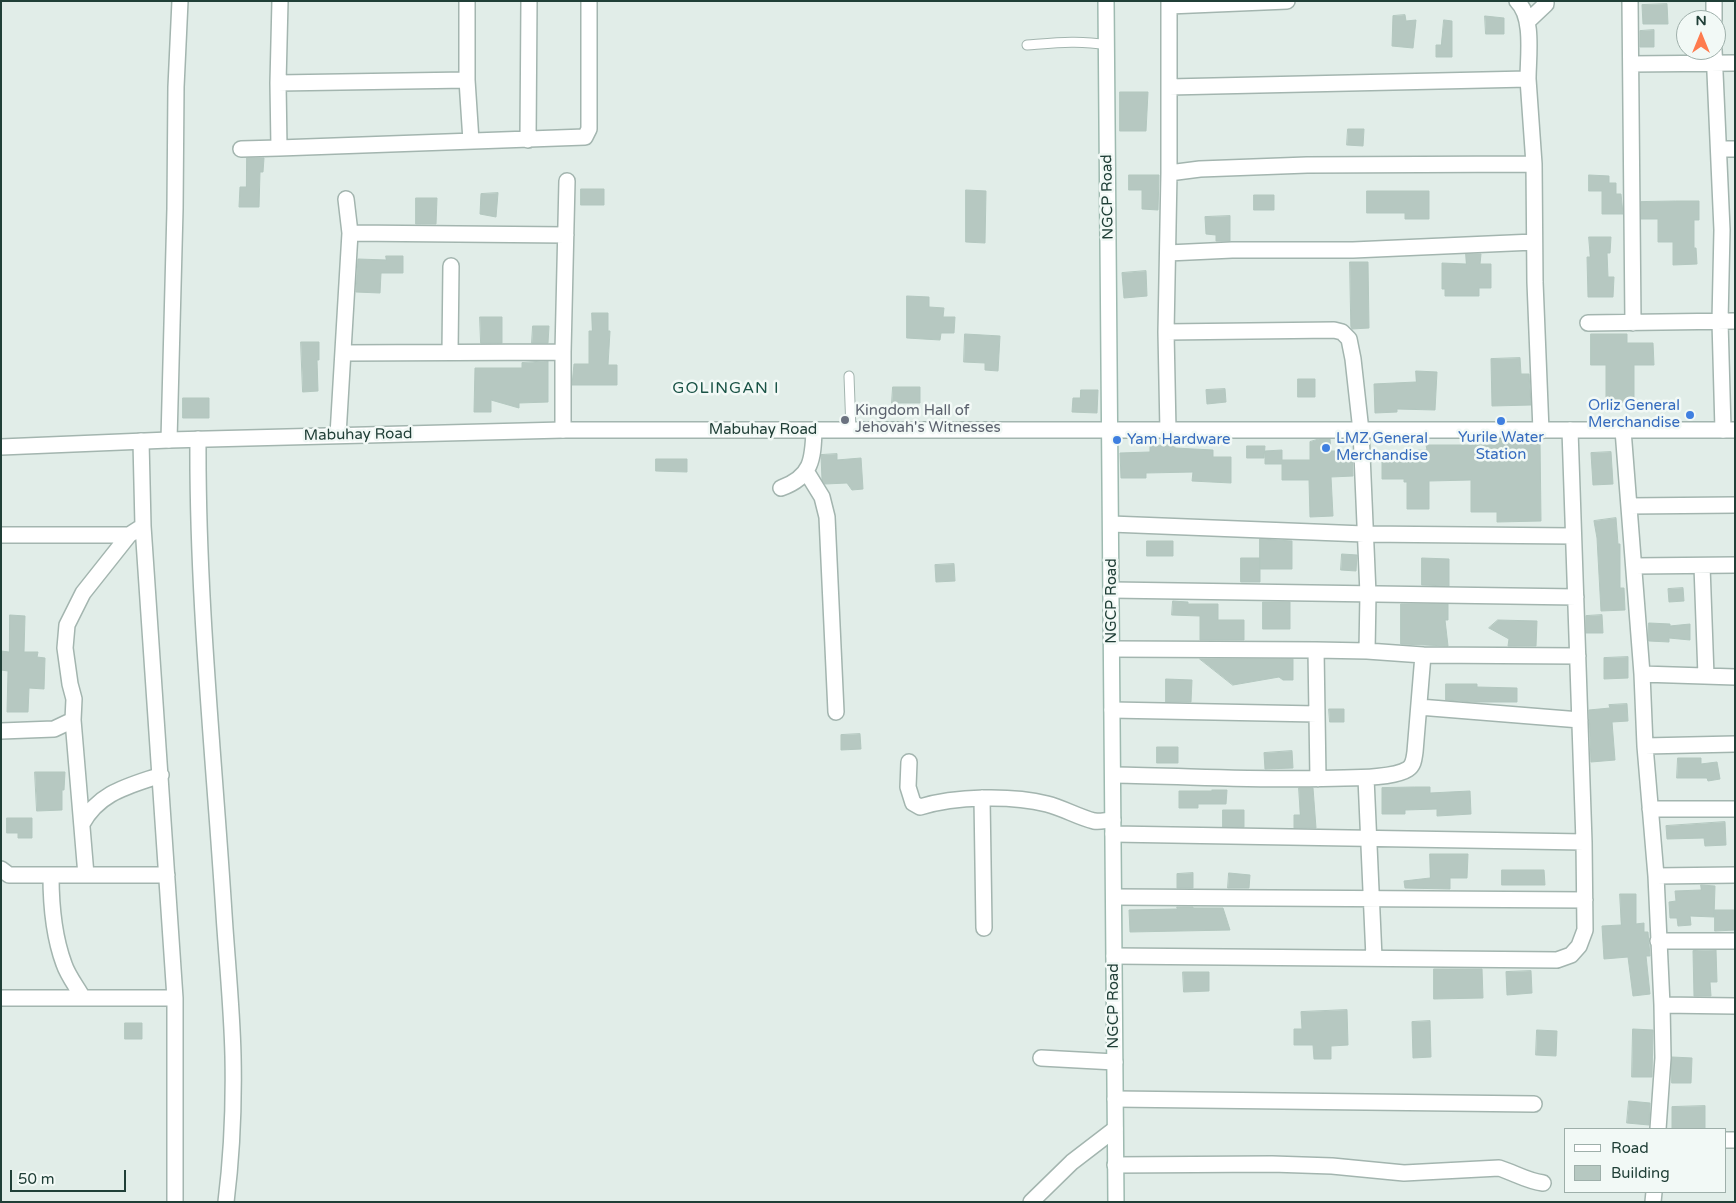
<!DOCTYPE html>
<style>
body{margin:0}
#map{position:relative;width:1736px;height:1203px;overflow:hidden;background:#e1ede8;font-family:"Varela Round",sans-serif}
canvas{display:block}
.frame{position:absolute;inset:0;border:2px solid #203f37;pointer-events:none}
.legend{position:absolute;left:1564px;top:1128px;width:162px;height:65px;box-sizing:border-box;background:#f2f9f6;border:1px solid #9eafaa;margin:0;padding:6px 9px;list-style:none;font-size:15px;color:#203f37}
.legend li{display:flex;align-items:center;gap:10px;height:25px}
.legend b{width:25px;border:1px solid #9eafaa}
.north{position:absolute;left:1676px;top:10px;width:50px;height:50px;box-sizing:border-box;background:#f2f9f6;border:1px solid #9eafaa;border-radius:50%;rotate:0deg;font-size:14px;font-weight:700;line-height:20px;text-align:center;color:#203f37}
.north::after{content:'';display:block;margin:auto;width:18px;height:22px;background:#fe7b4e;clip-path:polygon(50% 0,100% 100%,50% 72%,0 100%)}
.scale{position:absolute;left:10px;top:1170px;width:116px;height:22px;box-sizing:border-box;border:2px solid #203f37;border-top:0;padding-left:6px;font-size:15px;line-height:18px;white-space:nowrap;color:#203f37;-webkit-text-stroke:4px #f2f9f6;paint-order:stroke}
</style>
<div id="map">
<canvas width="1736" height="1203"></canvas>
<div class="frame"></div>
<ul class="legend">
<li><b style="height:6px;background:#fff"></b>Road</li>
<li><b style="height:14px;background:#b6c8c1"></b>Building</li>
</ul>
<div class="north">N</div>
<div class="scale">50 m</div>
</div>
<script>
const g = document.querySelector('canvas').getContext('2d');
g.lineJoin = 'round';
function fillPath(path, color) {
  g.fillStyle = color;
  g.fill(path, 'evenodd');
}
function strokePath(path, color, width, dash) {
  g.strokeStyle = color;
  g.lineWidth = width;
  g.lineCap = dash ? 'butt' : 'round';
  g.setLineDash(dash || []);
  g.stroke(path);
}
function drawText(font, color, halo, rows, align = 'center') {
  g.font = font + ' "Varela Round",sans-serif';
  g.lineWidth = 5;
  g.setLineDash([]);
  g.textBaseline = 'middle';
  g.strokeStyle = halo;
  g.fillStyle = color;
  for (const [text, x, y, turn = 0] of rows) {
    g.save();
    g.translate(x, y);
    g.rotate((+turn || 0) * Math.PI / 180);
    g.textAlign = isNaN(turn) ? turn : align;
    if (halo) g.strokeText(text, 0, 0);
    g.fillText(text, 0, 0);
    g.restore();
  }
}
const building = new Path2D(`
 M1667 4 1668 24H1643L1642 5Z
 M1405 15 1406 21 1416 20 1413 48 1392 46 1393 16Z
 M1485 16 1504 18V34H1486Z
 M1444 20 1452 21V57H1436V45H1441Z
 M1654 30V47H1640V31Z
 M1120 92H1148L1146 131H1120Z
 M1348 129H1364L1363 146 1347 145Z
 M247 158H264L263 172H260L259 207H239L240 187H246Z
 M1129 175H1159L1158 210 1142 209V190H1129Z
 M1589 175 1609 176V183H1616V194H1621L1623 214H1602V191H1589Z
 M581 189H604V205H581Z
 M966 190 986 191 985 243 966 242Z
 M1367 191H1429V219H1405V213H1367Z
 M498 193 496 217 480 214 481 194Z
 M1254 195H1274V210H1254Z
 M416 198H437L436 224H416Z
 M1676 201H1699V220H1694V248H1696L1697 264 1673 265V242H1658V219H1641V202Z
 M1230 216V241H1216V235L1206 234 1205 217Z
 M1589 237H1611L1610 253H1607L1608 277H1614L1613 297H1588L1587 257H1590Z
 M1466 254H1481L1480 264H1491V288H1479V296H1445V289H1442V263L1466 264Z
 M386 256H403V273H381L380 293 356 292 358 259 386 260Z
 M1350 262H1368L1369 328 1352 329 1351 327Z
 M1146 271 1147 296 1124 298 1122 273Z
 M907 296 929 297V307L944 308 943 317H955L954 333H941L940 340 907 338Z
 M592 313H608V331H610L608 365H617V385H572L574 364H589V331H592Z
 M480 317H502V343H481Z
 M533 326H549L548 343H532Z
 M965 334 1000 336 998 371 985 370V363L964 362Z
 M1591 334H1627V343H1653L1654 365H1634V402L1606 403V365H1591Z
 M301 342H319V360H317L318 391 303 392Z
 M1520 358 1521 374H1529L1531 405 1492 406 1491 359Z
 M548 361V402L519 403V408L491 400V412H474L475 368H522V363Z
 M1416 371 1437 372 1435 410 1397 409V412L1375 413 1374 384 1416 382Z
 M1298 379H1315V397H1298Z
 M893 387H920V403H892Z
 M1225 389 1226 402 1207 404 1206 390Z
 M1081 390H1098L1097 413 1072 412 1073 398H1080Z
 M183 398H209V418H183Z
 M1319 439H1330L1331 451H1352L1353 476 1331 477 1333 516 1310 517 1309 480H1282V464H1265V451L1282 450V460H1310V442Z
 M1537 439 1540 440 1541 521 1497 522V512H1471V480L1429 481V509H1407V482H1404V479H1382V458H1403V451L1427 450 1426 445H1496V440Z
 M1175 445V448L1213 450V457H1231V483L1192 481 1193 472 1146 473V478H1121L1120 453 1150 452V446Z
 M1247 446H1265L1264 458H1247Z
 M1611 452 1613 484 1593 485 1591 453Z
 M837 454V460L861 458 863 489 852 490 847 483 825 484 822 480 821 455Z
 M656 459H687V472L656 471Z
 M1616 518 1618 544H1620V588H1624L1625 610 1601 611 1597 538 1594 521Z
 M1260 539 1292 541V569H1260Z
 M1147 541H1173V556H1147Z
 M1342 554 1357 555 1356 571 1341 570Z
 M1241 558H1260V582H1241Z
 M1422 558 1449 559V586L1422 585Z
 M954 564 955 581 936 582 935 565Z
 M1683 588 1684 601 1669 602 1668 589Z
 M1173 601 1188 602V604H1218V620H1244V640H1200V616L1172 615Z
 M1263 602H1290V629H1263Z
 M1401 604H1448V620H1445L1448 646 1401 644Z
 M10 615 25 616 24 652H38L37 657 45 658 44 689 29 688 28 712H7L8 671 1 670V651L9 652Z
 M1602 615 1603 633H1586V616Z
 M1498 620 1537 621 1536 646H1508L1509 639 1489 628Z
 M1649 623 1670 624V626L1690 624V640L1669 638V642L1649 641Z
 M1628 657V678L1604 679V658Z
 M1200 659H1293V680H1283L1279 677 1233 685Z
 M1166 679 1192 680 1191 702H1166Z
 M1446 684H1477V687L1517 688V702H1475L1446 700Z
 M1627 704 1628 721 1612 722 1615 760 1591 762 1589 710 1610 708 1609 705Z
 M1329 709H1344V722H1330Z
 M860 734 861 749 841 750V735Z
 M1157 747H1178V763H1157Z
 M1292 751 1293 768 1265 769 1264 753Z
 M1678 758H1701V764L1717 762 1720 779 1708 781 1707 778H1677Z
 M35 772H65L64 790H62V810L37 811Z
 M1415 787H1430V793L1470 791 1471 814 1437 816V809L1405 810V814H1382V788Z
 M1299 788H1313L1316 828H1294V815H1300Z
 M1212 790H1227L1226 804H1198V808H1179V791H1212Z
 M1223 810H1244V827H1223Z
 M7 818H32V838H18V833H7Z
 M1725 822 1726 845 1705 846 1704 838 1667 839 1666 826Z
 M1430 854H1468L1467 878H1450V889L1405 888 1404 881 1430 878Z
 M1502 870H1544L1545 885H1502Z
 M1193 873V888H1177V874Z
 M1229 873 1250 875 1249 888H1228Z
 M1701 885 1715 886 1714 917 1690 916 1691 925 1678 926 1677 918H1670L1669 902 1676 901 1675 891 1701 890Z
 M1620 894H1636V924L1644 923V932H1648L1650 956H1646L1650 994 1633 996 1628 957 1604 959 1602 926 1621 925Z
 M1177 907H1193V908H1223L1230 930 1130 932 1129 910 1177 909Z
 M1715 910H1735V930L1715 931Z
 M1716 950 1717 982H1710L1711 996H1694L1693 951Z
 M1434 969H1482L1483 998 1434 999Z
 M1531 971 1532 993 1507 995 1506 972Z
 M1183 972H1209V991L1184 992Z
 M1347 1010 1348 1045 1331 1046V1059H1314L1313 1045H1294V1029H1302L1301 1012Z
 M1430 1021 1431 1057 1413 1058 1412 1022Z
 M125 1023H142V1039H125Z
 M1633 1029 1653 1030 1652 1077H1632Z
 M1537 1030 1557 1031 1556 1056 1536 1055Z
 M1672 1057 1692 1058 1691 1083H1672Z
 M1629 1101 1650 1103 1649 1125 1627 1123Z
 M1705 1106V1129H1672V1107Z`);
fillPath(building, '#b6c8c1');
strokePath(building, '#b3c7bf', 1);
const service = new Path2D(`
 M1027 45C1054 43 1080 40 1106 45
 M849 376 851 430`);
const minor = new Path2D(`
 M280 1 278 83 279 148 585 137 589 129V1
 M467 1V80L471 141
 M1517 1C1534 17 1528 57 1528 79
 M1630 1 1633 323
 M1169 6 1287 1
 M1714 20V1
 M1528 21 1546 4V1
 M1714 50 1722 230 1720 321 1723 430
 M1631 64 1735 63
 M278 83 467 80
 M1169 87 1528 79 1534 164 1535 282 1541 431
 M528 140 529 1
 M241 149 279 148
 M1719 149H1735
 M1169 173 1200 169 1307 165 1534 164
 M350 233 566 235
 M1168 253 1232 250H1353L1534 242
 M1588 323 1735 321
 M1166 332 1334 330 1342 332 1349 339 1353 359 1361 431 1368 594 1367 651
 M450 352 451 266
 M343 353 563 352
 M563 430V352L567 181
 M1623 430 1642 674 1645 746 1656 876 1662 1005 1663 1058 1658 1129
 M1168 431 1166 332 1169 173V1
 M338 435 350 233 346 199
 M198 439C197 598 214 756 224 914 227 961 232 1009 233 1056 234 1104 232 1154 226 1202
 M169 440 175 209 176 87 180 1
 M806 471 822 497 827 517 836 712
 M781 488C812 477 813 459 814 430
 M1629 506 1735 505
 M1111 524 1364 534 1573 536
 M143 526 175 998V1202
 M1 535H129
 M1634 566 1735 565
 M1702 566 1706 676
 M1112 590 1576 597
 M1112 649 1316 650 1367 651 1423 655 1578 656
 M1316 650 1318 779
 M1642 674 1735 677
 M1419 707 1580 720
 M1112 710 1317 714
 M1 731 54 729 73 720
 M1645 746 1735 744
 M909 762 908 787 913 803 920 807C955 796 1012 795 1047 804 1063 808 1078 817 1094 821 1100 822 1107 820 1113 820
 M1113 775C1190 776 1267 781 1344 778 1360 778 1396 777 1408 769 1414 765 1414 758 1415 752L1423 655
 M1366 778 1374 958
 M982 798 984 928
 M1650 809H1735
 M82 824C99 792 129 786 161 775
 M1113 834C1270 837 1427 839 1584 842
 M1 869 9 875H167
 M86 875 73 720 74 699 70 684 65 648 67 625 83 593 129 535 143 526 141 441
 M51 876C51 905 54 937 64 964 68 976 77 987 83 998
 M1656 876 1735 875
 M1114 897 1585 900
 M1658 941H1735
 M1114 956 1557 960 1571 955 1579 946 1585 930 1584 842 1570 430
 M1 998H175
 M1662 1005 1735 1006
 M1041 1058 1115 1062
 M1115 1099 1534 1104
 M1725 1140H1735
 M1115 1165 1272 1164 1332 1166 1404 1173 1499 1168C1515 1173 1527 1181 1543 1183
 M1031 1202 1072 1162 1115 1129
 M1653 1202 1654 1192`);
const tertiary = new Path2D(`
 M1 447 169 440 563 430H1735`);
const secondary = new Path2D(`
 M1106 1 1116 1202`);
strokePath(service, '#a3b5af', 11);
strokePath(minor, '#a3b5af', 18);
strokePath(tertiary, '#a3b5af', 18);
strokePath(secondary, '#9ebab0', 18);
strokePath(service, '#fff', 9);
strokePath(minor, '#fff', 15);
strokePath(tertiary, '#fff', 15);
strokePath(secondary, '#fff', 15);
for (const [x, y, r, color] of [
 [1690,415,5,"#3f7fe0"],
 [845,420,5,"#6b7280"],
 [1501,421,5,"#3f7fe0"],
 [1117,440,5,"#3f7fe0"],
 [1326,448,5,"#3f7fe0"]
]) {
  const dot = new Path2D();
  dot.arc(x, y, r, 0, 2 * Math.PI);
  g.fillStyle = color;
  g.fill(dot);
  strokePath(dot, '#f2f9f6', 2);
}
drawText('15px', '#203f37', '#f2f9f6', [
 ["NGCP Road",1108,197,-91],
 ["Mabuhay Road",763,430],
 ["Mabuhay Road",358,435,-1],
 ["NGCP Road",1112,601,-90],
 ["NGCP Road",1114,1006,-90]
]);
drawText('15px', '#366cbe', '#f2f9f6', [
 ["Orliz General",1680,406,"right"],
 ["Merchandise",1680,423,"right"],
 ["Yurile Water",1501,438,"center"],
 ["Station",1501,455,"center"],
 ["LMZ General",1336,439],
 ["Merchandise",1336,456],
 ["Yam Hardware",1127,440]
], 'left');
drawText('15px', '#5b616d', '#f2f9f6', [
 ["Kingdom Hall of",855,411],
 ["Jehovah's Witnesses",855,428]
], 'left');
g.letterSpacing = '1px';
drawText('16px', '#1a5346', '#f2f9f6', [
 ["GOLINGAN I",726,389]
]);
g.letterSpacing = '0px';
</script>
